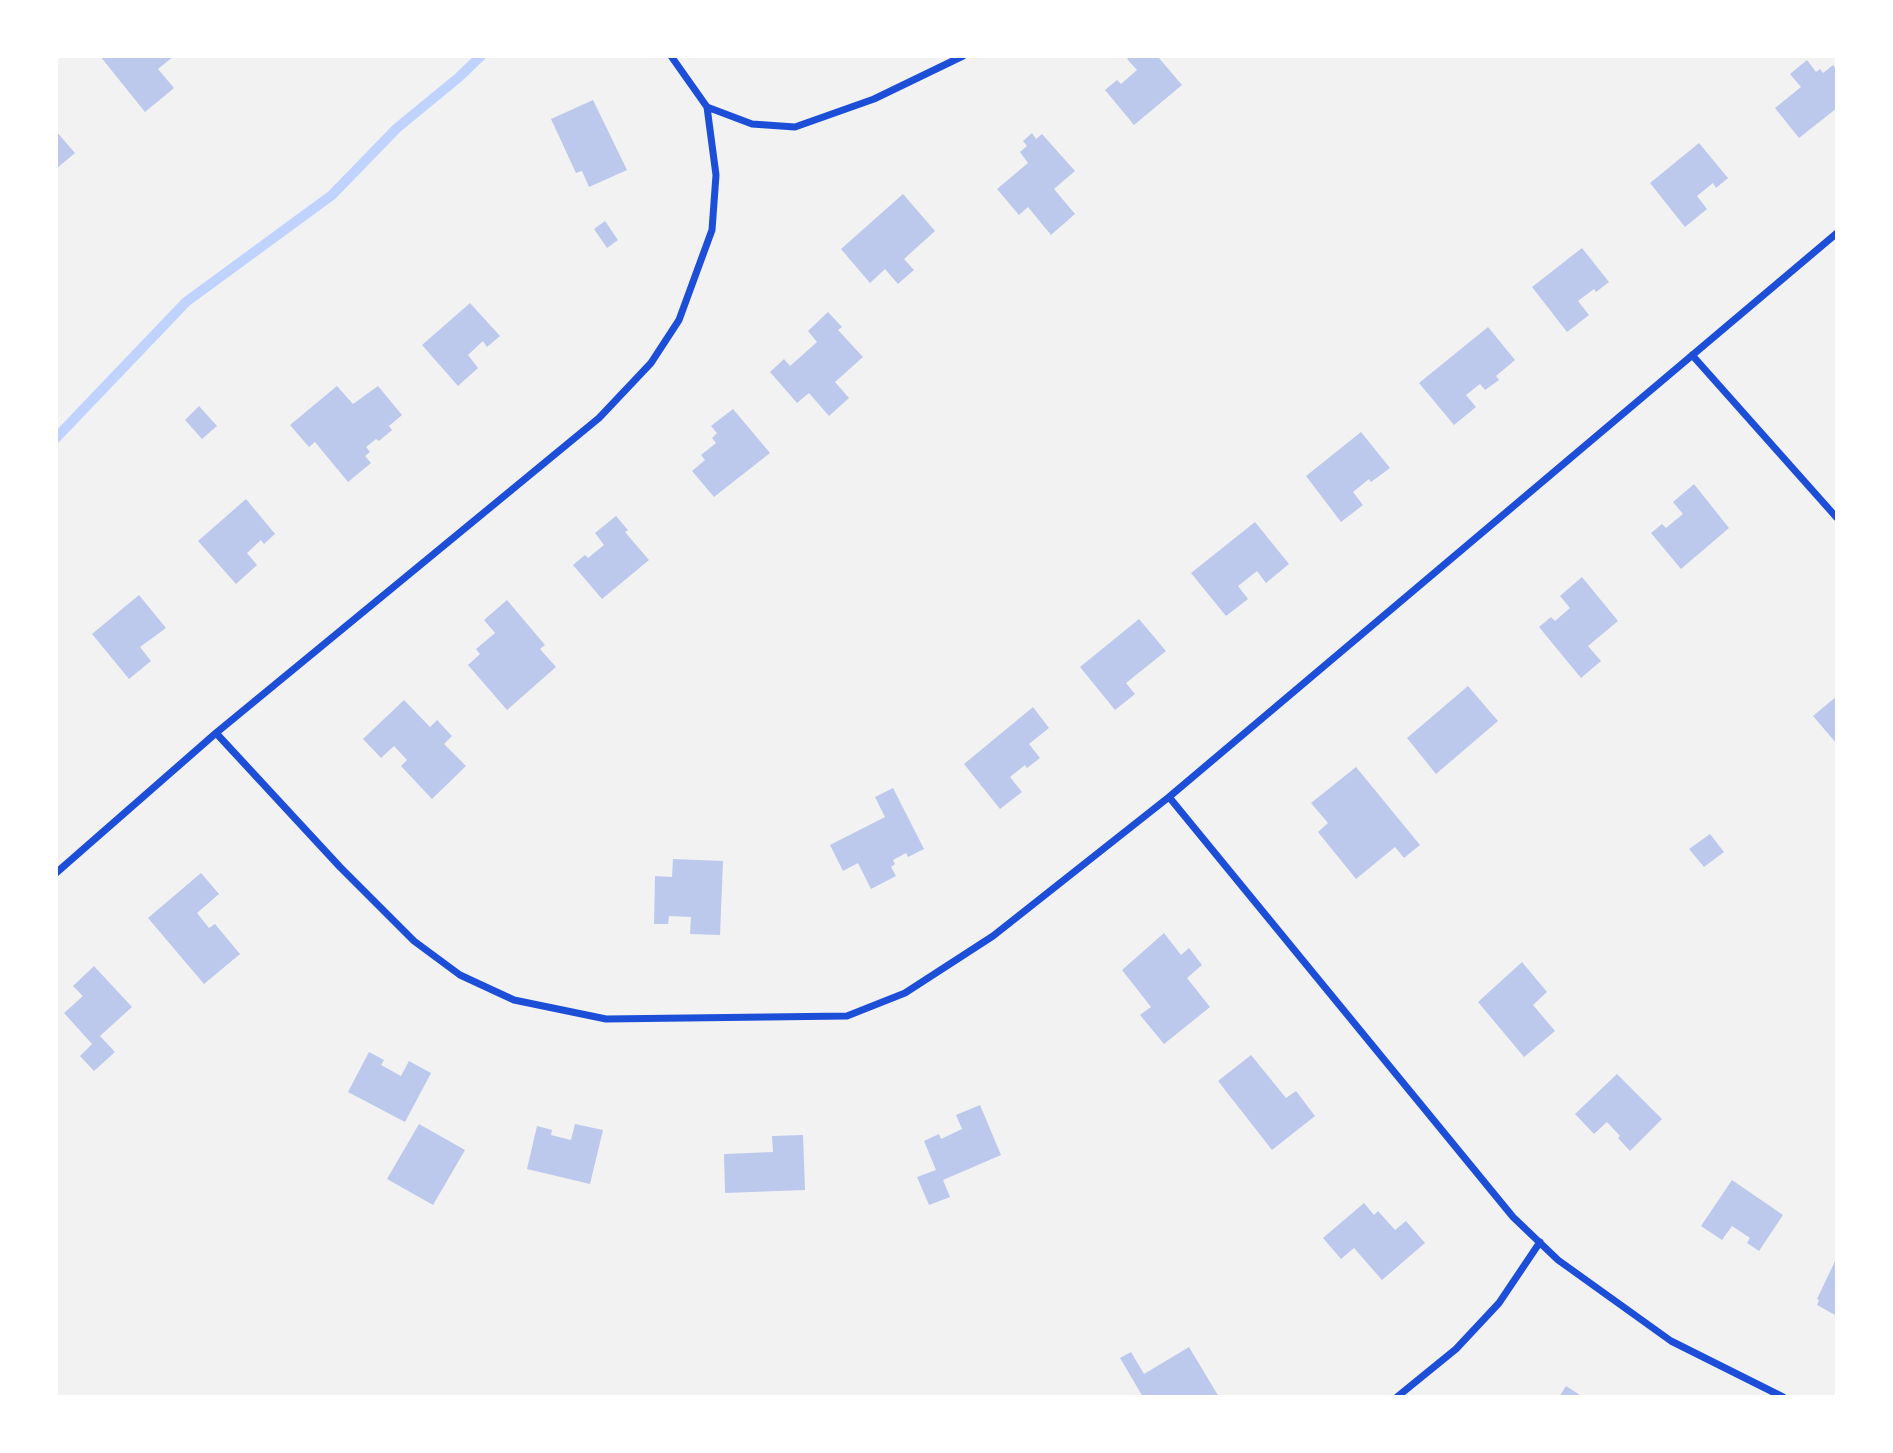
<!DOCTYPE html>
<style>
body{margin:0}
#map{position:relative;width:1893px;height:1453px;overflow:hidden;background:#f2f2f2;font-family:Quicksand,sans-serif}
canvas{display:block}
.frame{position:absolute;inset:0;border:58px solid #fff;pointer-events:none}
</style>
<div id="map">
<canvas width="1893" height="1453"></canvas>
<div class="frame"></div>
</div>
<script>
const g = document.querySelector('canvas').getContext('2d');
g.lineJoin = 'round';
function strokePath(path, color, width, dash) {
  g.strokeStyle = color;
  g.lineWidth = width;
  g.lineCap = dash ? 'butt' : 'round';
  g.setLineDash(dash || []);
  g.stroke(path);
}
function fillPath(path, color) {
  g.fillStyle = color;
  g.fill(path, 'evenodd');
}
strokePath(new Path2D(`
 M56 438 186 302 332 195 397 128 458 78 481 56`), '#bfd3fe', 10);
fillPath(new Path2D(`
 M100 56H174L158 69 174 88 145 112Z
 M1131 56H1161L1159 58 1182 85 1134 125 1105 90 1117 80 1121 84 1137 70 1127 59Z
 M1807 60 1816 72 1820 69 1823 73 1833 65 1837 71V108L1799 138 1775 108 1801 87 1790 74Z
 M593 100 627 170 589 187 582 171 576 173 551 119Z
 M56 131 75 153 56 169Z
 M1032 133 1036 139 1042 134 1075 171 1054 189 1075 214 1051 235 1028 207 1019 215 997 189 1028 163 1020 152 1027 146 1023 141Z
 M1699 143 1728 178 1716 188 1713 183 1697 196 1707 209 1685 227 1650 183Z
 M903 194 935 231 904 259 914 270 898 284 885 269 870 283 841 249Z
 M605 221 618 240 607 248 594 229Z
 M1582 248 1609 282 1596 292 1594 289 1578 301 1589 315 1567 332 1532 287Z
 M470 303 500 336 487 347 483 341 468 355 478 368 458 386 422 345Z
 M828 312 842 327 838 330 863 357 835 382 849 398 829 416 809 393 797 403 770 372 784 359 790 366 817 342 808 331Z
 M1488 327 1515 360 1496 376 1499 380 1485 390 1480 384 1466 395 1476 407 1454 425 1419 383Z
 M337 386 353 404 378 386 402 415 389 426 392 430 379 441 376 439 366 447 370 452 365 456 371 463 348 482 315 442 309 447 290 425Z
 M199 406 217 426 202 439 185 420Z
 M733 409 770 453 714 497 692 471 705 460 701 455 716 443 712 438 717 433 711 426Z
 M1361 432 1390 468 1371 482 1369 479 1353 492 1363 505 1341 522 1306 476Z
 M1694 484 1729 528 1681 569 1651 533 1662 524 1666 528 1683 514 1673 502Z
 M246 499 275 534 264 544 261 540 247 553 257 565 236 584 198 541Z
 M616 516 628 530 625 532 649 560 602 599 573 565 585 555 588 558 604 545 595 533Z
 M1255 522 1289 564 1266 583 1257 571 1238 586 1248 599 1226 616 1191 573Z
 M1582 577 1618 621 1588 646 1601 661 1581 678 1539 627 1551 617 1555 621 1570 608 1560 596Z
 M139 595 166 628 140 647 151 661 129 679 92 634Z
 M507 600 545 645 540 649 556 667 507 710 468 665 480 654 476 649 495 633 484 620Z
 M1139 619 1166 651 1126 683 1135 694 1115 710 1080 667Z
 M1468 686 1498 721 1436 774 1407 738Z
 M1837 696V744L1813 716Z
 M404 700 430 727 437 720 452 736 444 744 466 766 432 799 401 766 407 760 394 746 381 758 363 739Z
 M1033 707 1049 728 1029 744 1040 758 1027 768 1025 765 1010 777 1022 792 1000 809 964 764Z
 M1356 767 1420 845 1404 858 1395 847 1356 879 1318 832 1328 823 1311 803Z
 M893 788 924 849 908 857 906 853 893 860 895 864 891 867 896 876 871 889 858 863 843 871 830 845 885 817 875 797Z
 M1710 834 1724 852 1704 867 1689 849Z
 M673 859 723 861 720 935 690 934 691 917 669 916 668 924H654L655 876 672 877Z
 M201 873 219 894 197 913 209 928 215 924 240 954 204 984 148 918Z
 M1164 933 1181 955 1189 948 1202 965 1187 978 1210 1007 1164 1044 1140 1015 1151 1007 1122 970Z
 M1522 962 1547 992 1533 1005 1555 1031 1524 1057 1478 1002Z
 M94 966 132 1007 100 1036 115 1052 94 1071 80 1056 92 1044 64 1013 83 996 73 986Z
 M369 1052 384 1060 381 1065 401 1076 409 1061 431 1073 405 1122 348 1092Z
 M1251 1055 1286 1098 1296 1091 1315 1116 1272 1150 1218 1081Z
 M1617 1074 1662 1119 1630 1151 1618 1138 1620 1136 1607 1122 1594 1134 1575 1114Z
 M980 1105 1001 1155 943 1180 950 1197 929 1205 917 1177 936 1170 924 1141 939 1134 941 1139 962 1129 956 1115Z
 M419 1124 465 1150 433 1205 387 1179Z
 M575 1124 603 1130 590 1184 527 1169 537 1126 552 1130 551 1135 571 1140Z
 M803 1135 805 1190 725 1193 724 1154 773 1152 772 1136Z
 M1732 1180 1783 1215 1759 1251 1747 1243 1750 1238 1732 1226 1722 1240 1701 1226Z
 M1364 1203 1374 1215 1378 1211 1395 1230 1406 1221 1425 1243 1382 1280 1354 1248 1341 1259 1323 1238Z
 M1837 1257V1316L1817 1305 1819 1300 1817 1299Z
 M1189 1347 1219 1397H1143L1120 1358 1131 1352 1144 1374Z
 M1566 1386 1583 1397H1559Z`), '#bdc9ec');
strokePath(new Path2D(`
 M707 107 752 124 795 127 874 99 963 56
 M1692 355 1837 518
 M216 733 340 867 414 941 460 975 514 1000 606 1019 847 1016 905 993 993 936 1169 797 1837 233
 M1169 797 1513 1217 1558 1260 1671 1341 1783 1397
 M56 873 216 733 599 418 651 363 679 320 712 230 716 175 707 107 671 56
 M1397 1397 1456 1349 1499 1303 1540 1242`), '#1d4ed8', 7);
</script>
